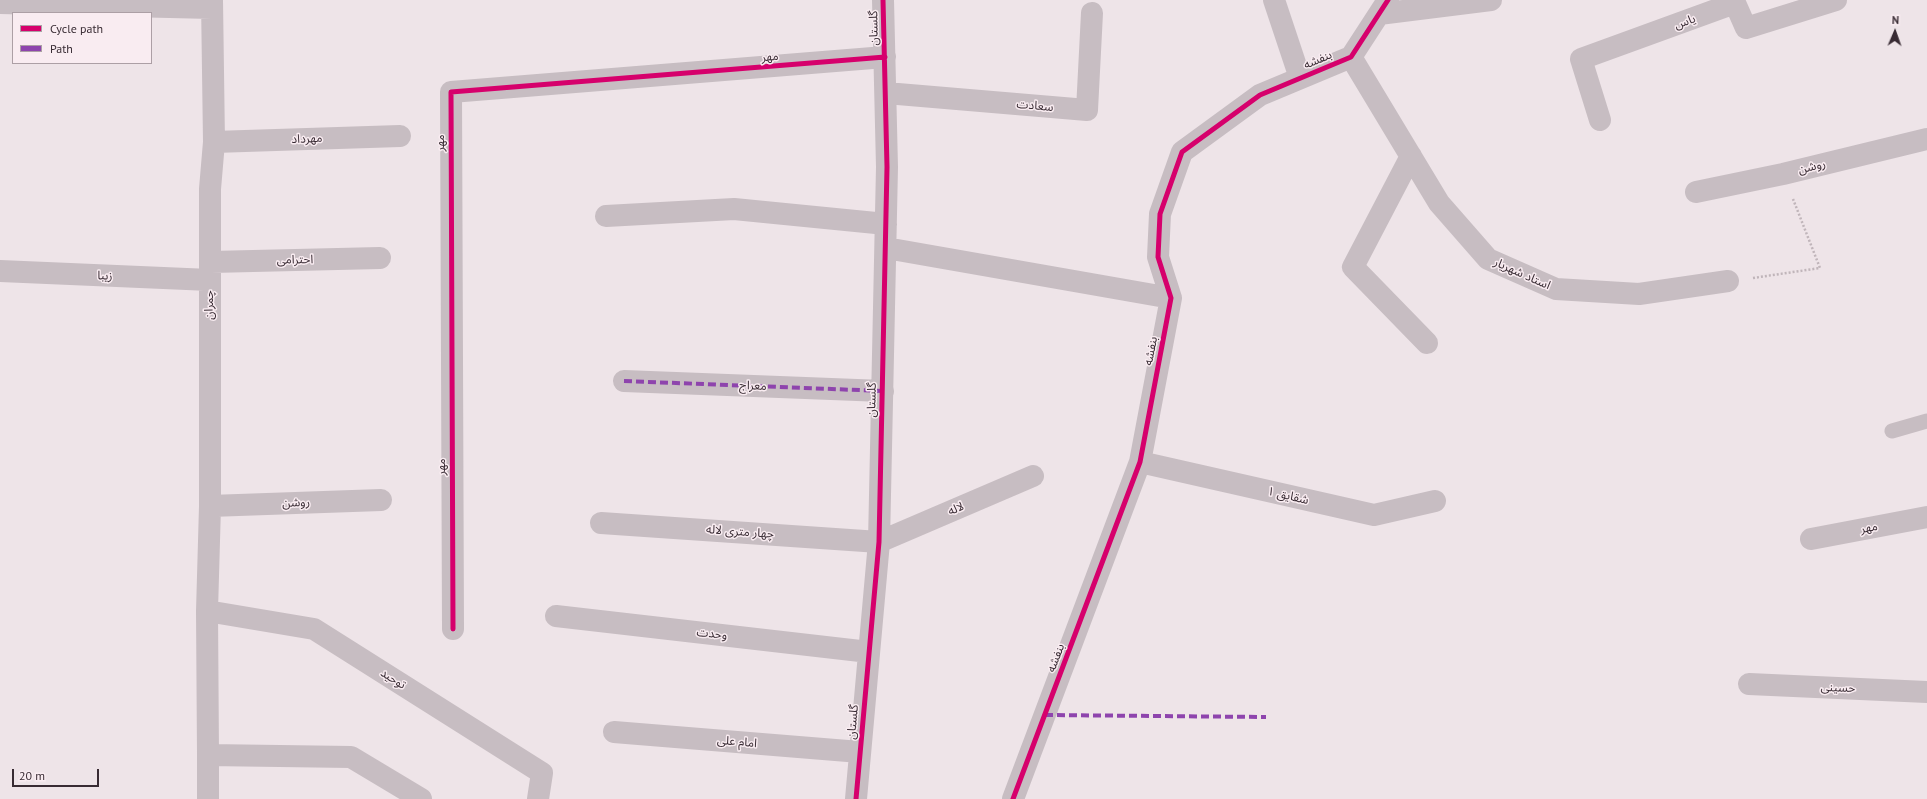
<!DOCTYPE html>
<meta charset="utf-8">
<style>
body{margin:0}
#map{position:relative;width:1927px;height:799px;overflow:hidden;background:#eee4e8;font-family:"PT Sans",sans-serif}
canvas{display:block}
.legend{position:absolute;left:12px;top:12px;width:140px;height:52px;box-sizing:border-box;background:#f9ecf1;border:1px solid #ac9fa5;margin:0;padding:5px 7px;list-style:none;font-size:12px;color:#382b33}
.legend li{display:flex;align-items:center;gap:8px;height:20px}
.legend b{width:20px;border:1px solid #ac9fa5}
.north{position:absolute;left:1875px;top:12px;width:40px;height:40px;-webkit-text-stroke:3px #f9ecf1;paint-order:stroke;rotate:2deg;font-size:11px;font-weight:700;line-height:16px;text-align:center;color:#382b33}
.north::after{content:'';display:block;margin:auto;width:14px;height:18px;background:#382b33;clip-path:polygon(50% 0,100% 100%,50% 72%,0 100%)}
.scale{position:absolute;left:12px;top:769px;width:87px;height:18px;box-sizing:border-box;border:2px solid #382b33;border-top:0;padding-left:5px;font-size:12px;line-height:14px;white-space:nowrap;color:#382b33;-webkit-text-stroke:3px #f9ecf1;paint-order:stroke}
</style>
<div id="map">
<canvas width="1927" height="799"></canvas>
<ul class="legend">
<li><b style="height:5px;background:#d6006c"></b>Cycle path</li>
<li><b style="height:5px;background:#8e44ad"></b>Path</li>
</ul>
<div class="north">N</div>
<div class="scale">20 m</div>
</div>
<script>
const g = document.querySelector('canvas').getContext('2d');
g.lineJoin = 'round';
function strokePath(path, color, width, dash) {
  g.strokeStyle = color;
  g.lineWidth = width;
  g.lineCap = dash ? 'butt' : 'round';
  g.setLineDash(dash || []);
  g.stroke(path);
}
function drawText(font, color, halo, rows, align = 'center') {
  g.font = font + ' "PT Sans","Noto Sans Arabic",sans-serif';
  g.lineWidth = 3;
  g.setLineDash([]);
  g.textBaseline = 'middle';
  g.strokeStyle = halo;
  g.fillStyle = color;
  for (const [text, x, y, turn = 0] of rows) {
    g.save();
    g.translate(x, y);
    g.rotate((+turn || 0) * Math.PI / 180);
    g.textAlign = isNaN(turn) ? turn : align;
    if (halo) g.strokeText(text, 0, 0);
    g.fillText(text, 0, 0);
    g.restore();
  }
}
strokePath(new Path2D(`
 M1753 278 1820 268 1793 199`), '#c0b5ba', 2.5, [2, 2]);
strokePath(new Path2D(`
 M1892 431 1927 421`), '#c7bdc2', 15);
strokePath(new Path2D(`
 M1274 0 1300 78
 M0 3 212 8
 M1379 14 1491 0
 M1351 57 1439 203 1488 259 1556 289 1639 294 1728 281
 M886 93 1087 110 1092 13
 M1600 120 1581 59 1735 3 1746 28 1836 0
 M214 142 400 136
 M1411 156 1353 267 1427 343
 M1696 192 1783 174 1927 139
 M606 216 734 209 886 224
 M886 248 1171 298
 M211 262 380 258
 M0 271 210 280
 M624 381 883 391
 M1140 462 1374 515 1435 501
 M210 506 381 500
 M601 523 879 542 1033 476
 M1811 539 1927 517
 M207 611 314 629 542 773 538 799
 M556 616 869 652
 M453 629 451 92 885 57
 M1749 684 1927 692
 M614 732 860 752
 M208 755 207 611 210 506V189L214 142 212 0
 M208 799V755L351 757 421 799
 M856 799 879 542 887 167 883 0
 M1013 799 1140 462 1171 298 1158 257 1160 214 1182 152 1260 95 1351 57 1388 0`), '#c7bdc2', 22);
strokePath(new Path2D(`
 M624 381 883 391
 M1045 715 1266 717`), '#8e44ad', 4, [8, 4]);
strokePath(new Path2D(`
 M453 629 451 92 885 57
 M856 799 879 542 887 167 883 0
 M1013 799 1140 462 1171 298 1158 257 1160 214 1182 152 1260 95 1351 57 1388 0`), '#d6006c', 5);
drawText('12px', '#382b33', '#f9ecf1', [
 ["یاس",1685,22,-20],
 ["گلستان",874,28,-91],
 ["مهر",770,57,-5],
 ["بنفشه",1318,60,-23],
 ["سعادت",1035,106,5],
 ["مهرداد",307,139,-2],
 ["مهر",441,143,-90],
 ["روشن",1812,167,-14],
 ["احترامی",295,260,-1],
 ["استاد شهریار",1522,274,24],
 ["زیبا",105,276,2],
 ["چمران",210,305,-90],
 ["بنفشه",1151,351,-79],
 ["معراج",753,386,2],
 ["گلستان",872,400,-89],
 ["مهر",442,467,-90],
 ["شقایق ۱",1288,496,13],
 ["روشن",296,503,-2],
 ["لاله",956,509,-23],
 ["مهر",1869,528,-11],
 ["چهار متری لاله",740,532,4],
 ["وحدت",712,634,6],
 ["بنفشه",1056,658,-69],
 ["توحید",393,679,32],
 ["حسینی",1838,688,2],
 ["گلستان",853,722,-85],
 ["امام علی",737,742,5]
]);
</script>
